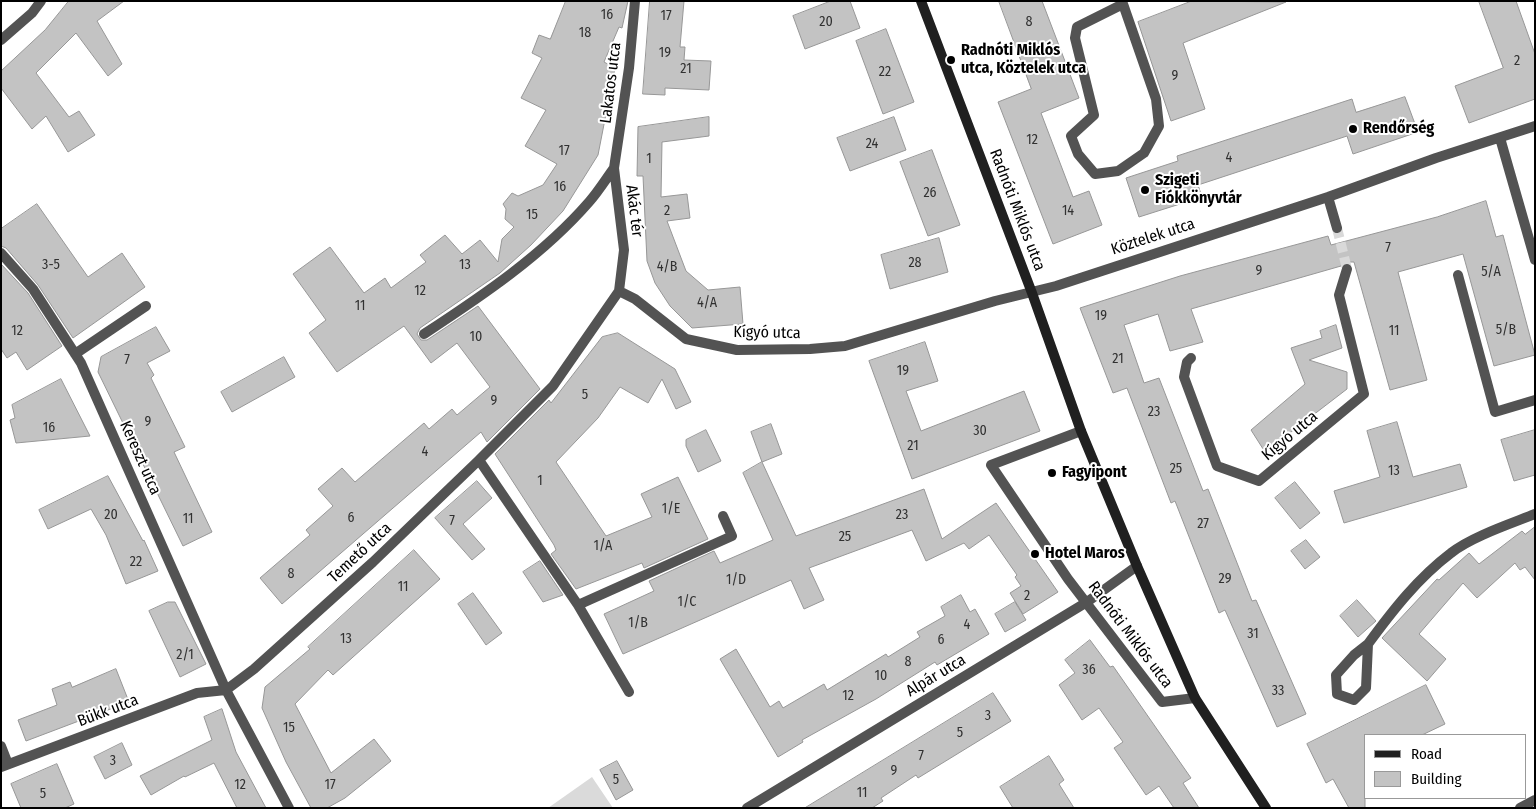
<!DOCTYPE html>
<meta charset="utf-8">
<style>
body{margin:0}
#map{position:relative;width:1536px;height:809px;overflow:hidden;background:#fff;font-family:"Fira Sans Condensed",sans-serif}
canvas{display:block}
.frame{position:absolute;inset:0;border:2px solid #000;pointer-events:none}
.legend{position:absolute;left:1364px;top:734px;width:162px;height:65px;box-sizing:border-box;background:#fff;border:1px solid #999;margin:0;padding:6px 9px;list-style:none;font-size:15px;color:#000}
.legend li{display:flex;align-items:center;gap:10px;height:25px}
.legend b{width:25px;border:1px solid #999}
</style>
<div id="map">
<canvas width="1536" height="809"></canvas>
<div class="frame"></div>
<ul class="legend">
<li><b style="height:6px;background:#202020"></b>Road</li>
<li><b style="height:14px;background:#c3c3c3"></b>Building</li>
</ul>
</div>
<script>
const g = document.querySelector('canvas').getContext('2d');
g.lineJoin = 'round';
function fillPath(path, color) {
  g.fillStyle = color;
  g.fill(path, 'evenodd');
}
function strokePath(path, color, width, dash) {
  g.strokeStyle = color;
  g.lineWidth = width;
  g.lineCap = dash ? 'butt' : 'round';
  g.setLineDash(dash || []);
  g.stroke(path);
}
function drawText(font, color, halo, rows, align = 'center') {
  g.font = font + ' "Fira Sans Condensed",sans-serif';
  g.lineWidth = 4;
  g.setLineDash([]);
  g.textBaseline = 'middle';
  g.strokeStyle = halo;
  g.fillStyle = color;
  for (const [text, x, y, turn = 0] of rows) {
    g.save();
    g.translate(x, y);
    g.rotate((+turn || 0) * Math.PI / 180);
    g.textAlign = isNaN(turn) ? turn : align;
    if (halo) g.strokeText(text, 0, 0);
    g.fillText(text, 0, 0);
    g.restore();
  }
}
fillPath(new Path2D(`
 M592 777 613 808H548Z`), '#dadada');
const building = new Path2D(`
 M69 1H124L97 21 122 64 108 76 76 33 36 73 69 117 79 111 95 135 68 152 46 116 32 129 1 88V71L45 30Z
 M566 1H628L622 28 619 27 604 62 615 68 598 155 563 211 531 245 500 273 420 328 417 334 421 340H427L478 306 540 389 487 442 481 432 282 604 260 578 310 535 306 530 333 506 318 489 342 468 355 482 424 423 429 429 452 409 457 415 490 387 457 343 431 363 404 326 337 372 309 333 326 320 293 274 330 247 364 293 385 278 391 288 426 262 420 255 445 235 462 254 480 240 498 262 502 239 514 227 505 219 506 209 503 204 512 193 518 196 543 185 557 164 525 146 546 110 521 98 542 58 532 53 539 35 550 39Z
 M650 1H684L680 47H685L684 60 711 61 709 90 665 88V95L643 94Z
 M831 1H850L860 28 805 49 793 16Z
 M999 1H1042L1079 98 1041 113 1073 197 1089 191 1102 225 1053 244 998 102 1031 89Z
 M1192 1 1286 2 1183 43 1205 109 1171 121 1138 22Z
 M1479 1H1516L1535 54V99L1469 123 1455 86 1503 68Z
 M886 29 914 102 883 114 856 41Z
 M1405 97 1418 132 1353 154 1347 136 1198 185 1202 197 1139 217 1126 178 1178 161 1177 156 1352 99 1356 112Z
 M709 117V136L662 142 661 197 687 194 690 218 667 221 686 271 708 290 740 287 743 324 692 328 670 306 655 283 647 261 643 176H637L638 127Z
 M894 117 906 150 850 171 837 138Z
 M932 150 960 225 928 236 900 162Z
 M1486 201 1496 237 1503 235 1535 355 1494 366 1463 254 1398 272 1427 380 1390 390 1354 262H1345L1341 266 1191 309 1203 342 1170 351 1158 314 1124 325 1144 383 1159 378 1203 491 1208 489 1252 601 1256 600 1306 714 1277 727 1225 610 1219 613 1175 501 1171 503 1127 388 1113 393 1080 308 1180 276 1328 236 1331 245 1437 217Z
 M37 204 88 277 122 253 145 287 73 338 38 285 6 248 1 246V229Z
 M939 238 948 272 890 289 881 255Z
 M1 264 28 293 62 346 27 370 16 352 7 358 1 349Z
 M1336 325 1342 348 1309 360 1347 372V389L1265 452 1251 430 1305 384 1291 348 1322 338 1320 331Z
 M156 327 170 351 147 363 154 375 151 378 185 447 174 452 212 532 183 546 98 372 101 357Z
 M618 333 675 369 691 402 676 409 662 379 648 403 620 387 598 418 556 462 606 536 652 517 641 494 678 477 708 539 644 568 642 563 576 589 551 554 556 550 554 545 495 454 549 400 551 403 602 337Z
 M925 342 938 381 906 391 921 431 1024 391 1040 431 912 479 869 361Z
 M284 357 295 377 232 412 221 392Z
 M61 379 90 436 16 443 10 420 15 418 12 405Z
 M1397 422 1413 477 1460 464 1467 487 1344 523 1334 491 1380 477 1367 431Z
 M771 424 782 454 762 462 751 432Z
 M706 430 721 461 698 472 686 446V440Z
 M1535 430V475L1514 481 1501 440Z
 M762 462 796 536 924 489 942 539 996 503 1058 592 1023 614 1010 593 1021 586 1015 577 1017 575 989 535 969 549 964 543 926 561 912 530 809 568 824 600 804 609 791 580 623 654 604 614 654 591 649 581 714 551 720 563 773 540 743 473Z
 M108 476 143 541 144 540 158 571 126 584 106 535 91 509 48 529 39 510Z
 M477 481 492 498 463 524 485 549 472 560 435 518Z
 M1295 482 1320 513 1300 529 1275 498Z
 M1535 527V580L1525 567 1520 570 1515 563 1477 598 1463 583 1419 634 1446 659 1427 681 1382 638 1437 579 1439 580 1469 553 1479 564 1522 531 1525 534Z
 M1306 540 1320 557 1305 569 1291 551Z
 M414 550 440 579 333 675 328 670 295 704 331 773 374 739 391 761 345 798 327 808H311L286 762 262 708 265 687 310 649 308 647Z
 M540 561 563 595 543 602 523 572Z
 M473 593 502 633 486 645 458 604Z
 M961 595 970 612 975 609 989 634 937 665 935 662 876 699 802 740 803 742 778 757 720 659 736 649 770 707 779 701 783 708 824 684 827 690 886 654 888 657 920 637 917 632 945 616 941 607Z
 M1357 600 1376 621 1358 637 1340 616Z
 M168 602H175L206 664 180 677 149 611Z
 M1015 602 1026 620 1005 632 995 614Z
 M1090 640 1110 667 1113 666 1191 778 1183 783 1199 808H1174L1159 786 1146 795 1114 748 1123 742 1099 708 1082 720 1059 685 1075 673 1065 660Z
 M116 669 129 702 26 741 18 720 57 705 52 689 70 682 72 687Z
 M1426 685 1445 724 1422 735H1365V808H1349L1333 779 1326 783 1307 744Z
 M993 693 1011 721 918 778 916 775 881 798 883 801 872 808H805Z
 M222 709 236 752 266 808H237L214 763 185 777 184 776 151 795 140 776 212 740 204 717Z
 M122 743 132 765 105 779 94 757Z
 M1049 756 1064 780 1059 784 1074 808H1013L1000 787Z
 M617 761 633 790 616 800 600 770Z
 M57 764 74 804 65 808H21L11 784Z`);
fillPath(building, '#c3c3c3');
strokePath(building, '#979797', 1);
strokePath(new Path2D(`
 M1337 228 1347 269`), '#d9d9d9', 10, [10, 5]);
strokePath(new Path2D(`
 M1123 4 1156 99 1159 126 1144 153 1118 171 1095 174 1078 154 1071 136 1094 115 1075 38 1077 27Z
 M1 40 32 13 41 1
 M1500 138 1535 260
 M1328 197 1337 228
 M1 253 33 289 81 363 226 690 197 693 1 767
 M1458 275 1495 412 1535 400
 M619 291 635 299 686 339 737 350 810 349 845 346 995 301 1056 286 1328 197 1436 158 1535 126
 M424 334C482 296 543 255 589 202 598 192 606 179 614 168
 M75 354 146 306
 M1191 358 1187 362 1184 377 1217 466 1259 481 1364 394 1339 295 1347 269
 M1081 431 991 465 1068 579 1162 702 1195 698
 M479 460 553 386 619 291 624 250 614 168 629 68 635 1
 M578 605 732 536 723 516
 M1368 644C1393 610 1418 578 1451 553 1471 537 1510 524 1535 514
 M1368 644 1366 688 1354 700 1337 694 1336 675 1354 655Z
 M1 746 8 764
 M289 808 226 690 254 669 373 562 479 460 578 605 629 692
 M747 808 1087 602 1137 566
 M1520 808 1535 800`), '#535353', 10);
strokePath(new Path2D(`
 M921 1 1032 293 1081 431 1137 566 1195 698 1266 808`), '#202020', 10);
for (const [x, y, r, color] of [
 [951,60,5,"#000"],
 [1353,129,5,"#000"],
 [1145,190,5,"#000"],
 [1052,473,5,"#000"],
 [1035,554,5,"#000"]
]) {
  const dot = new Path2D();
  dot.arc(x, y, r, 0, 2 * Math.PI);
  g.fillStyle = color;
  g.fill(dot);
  strokePath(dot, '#fff', 2);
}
drawText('14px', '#313131', null, [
 ["16",607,15],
 ["17",666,16],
 ["20",826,22],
 ["8",1029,22],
 ["18",585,33],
 ["19",665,53],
 ["2",1517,61],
 ["21",686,69],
 ["22",885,72],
 ["9",1175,76],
 ["12",1032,140],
 ["24",872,144],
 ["17",564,151],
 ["4",1229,158],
 ["1",649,159],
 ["16",560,187],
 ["26",930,193],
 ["2",667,211],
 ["14",1068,211],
 ["15",532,215],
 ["7",1388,248],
 ["28",915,263],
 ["3-5",51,265],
 ["13",465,265],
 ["4/B",667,267],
 ["9",1259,271],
 ["5/A",1491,272],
 ["12",420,291],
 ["4/A",707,303],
 ["11",360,306],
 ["19",1101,316],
 ["5/B",1506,330],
 ["12",17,331],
 ["11",1394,331],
 ["10",476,337],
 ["21",1118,359],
 ["7",127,360],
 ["19",903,371],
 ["5",585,395],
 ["9",494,401],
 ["23",1154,412],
 ["9",148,422],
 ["16",49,428],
 ["30",980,431],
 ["21",913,446],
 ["4",425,452],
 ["25",1176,469],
 ["13",1394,471],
 ["1",540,481],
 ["1/E",671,509],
 ["20",111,515],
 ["23",902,515],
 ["6",351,518],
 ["11",188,519],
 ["7",452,521],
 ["27",1203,524],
 ["25",845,537],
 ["1/A",603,546],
 ["22",136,562],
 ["8",291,574],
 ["29",1225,579],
 ["1/D",736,580],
 ["11",403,587],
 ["2",1027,596],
 ["1/C",687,602],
 ["1/B",638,623],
 ["4",967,625],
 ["31",1253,634],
 ["13",346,639],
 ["6",941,640],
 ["2/1",185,655],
 ["8",908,662],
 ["36",1089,670],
 ["10",881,676],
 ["33",1278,691],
 ["12",848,696],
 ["3",988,716],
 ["15",289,728],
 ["5",960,733],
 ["7",921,756],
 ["3",113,761],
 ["9",894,771],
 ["5",616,780],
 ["12",240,785],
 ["17",330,785],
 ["11",862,793],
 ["5",43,794]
]);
drawText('bold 16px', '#000', '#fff', [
 ["Radnóti Miklós",961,51],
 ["utca, Köztelek utca",961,69],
 ["Rendőrség",1363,129],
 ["Szigeti",1155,181],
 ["Fiókkönyvtár",1155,199],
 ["Fagyipont",1062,473],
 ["Hotel Maros",1045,554]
], 'left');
drawText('16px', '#000', '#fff', [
 ["Lakatos utca",611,83,-83],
 ["Radnóti Miklós utca",1017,210,69],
 ["Akác tér",634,211,83],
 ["Köztelek utca",1153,237,-18],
 ["Kígyó utca",767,333,1],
 ["Kígyó utca",1290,436,-40],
 ["Kereszt utca",140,458,66],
 ["Temető utca",360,553,-43],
 ["Radnóti Miklós utca",1130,635,53],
 ["Alpár utca",936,676,-31],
 ["Bükk utca",108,711,-21]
]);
</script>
